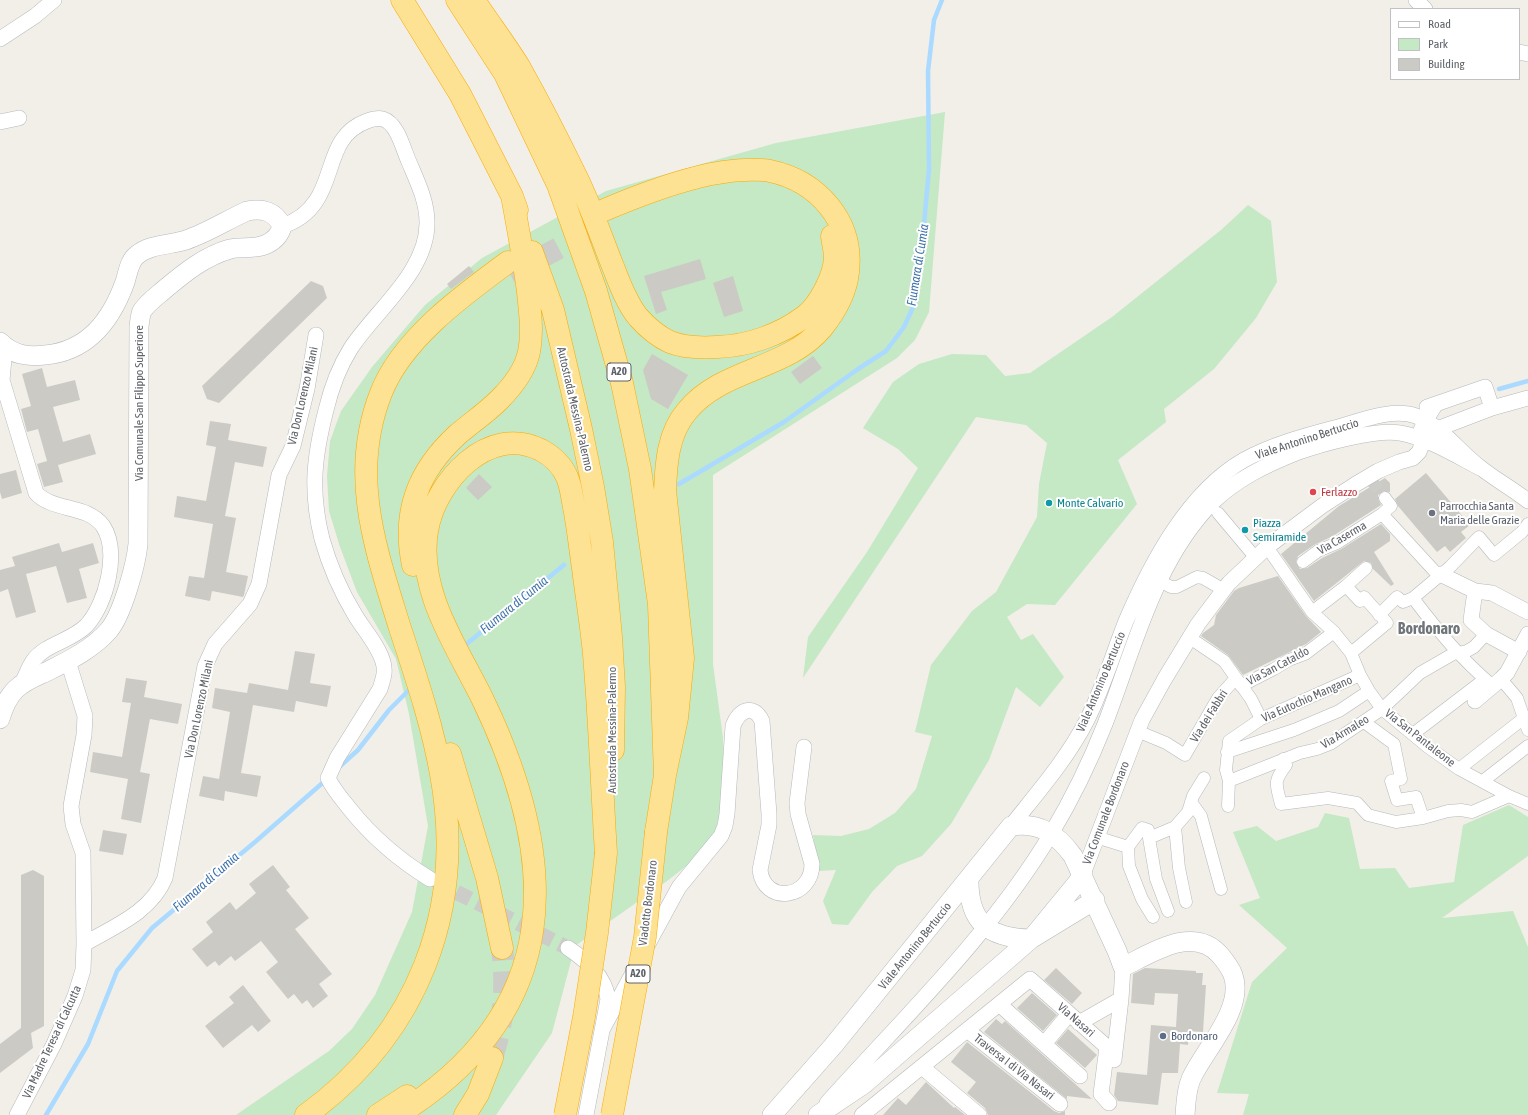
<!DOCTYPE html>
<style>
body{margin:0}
#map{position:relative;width:1528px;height:1115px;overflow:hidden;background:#f1efe8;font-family:"Asap Condensed",sans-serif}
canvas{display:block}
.legend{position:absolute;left:1390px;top:8px;width:130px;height:72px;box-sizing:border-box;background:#fff;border:1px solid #bfc1c3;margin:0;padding:5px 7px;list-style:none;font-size:12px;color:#5f6368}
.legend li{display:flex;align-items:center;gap:8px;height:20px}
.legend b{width:20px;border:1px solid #bfc1c3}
</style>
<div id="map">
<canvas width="1528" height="1115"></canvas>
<ul class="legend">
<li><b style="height:5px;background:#fff"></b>Road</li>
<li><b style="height:11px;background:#c5e8c5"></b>Park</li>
<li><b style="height:11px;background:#cccac5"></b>Building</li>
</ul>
</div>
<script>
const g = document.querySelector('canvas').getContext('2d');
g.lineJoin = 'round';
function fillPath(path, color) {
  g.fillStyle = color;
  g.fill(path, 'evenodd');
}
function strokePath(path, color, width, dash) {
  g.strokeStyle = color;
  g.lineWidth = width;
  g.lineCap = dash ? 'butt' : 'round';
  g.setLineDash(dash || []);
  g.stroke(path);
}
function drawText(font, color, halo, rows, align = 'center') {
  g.font = font + ' "Asap Condensed",sans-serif';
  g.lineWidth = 4;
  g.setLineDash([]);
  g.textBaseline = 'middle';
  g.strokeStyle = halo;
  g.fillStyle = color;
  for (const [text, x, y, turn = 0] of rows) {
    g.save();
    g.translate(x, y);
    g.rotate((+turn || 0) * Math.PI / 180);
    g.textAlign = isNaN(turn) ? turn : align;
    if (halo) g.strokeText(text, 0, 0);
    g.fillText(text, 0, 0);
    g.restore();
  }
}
fillPath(new Path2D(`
 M945 112 929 312 915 340 897 358 713 475V664L723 738 725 794 714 836 689 864 667 881 575 946 552 1033 496 1115H236L329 1051 352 1029 375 995 412 912 428 826 409 714 396 659 357 592 340 547 329 511 327 476 330 441 341 411 372 367 425 305 482 258 606 191 776 143Z
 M1248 205 1271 221 1277 282 1256 318 1214 369 1164 409 1166 422 1118 460 1137 504 1055 605 1027 604 1007 617 1021 640 1033 634 1064 677 1040 707 1016 687 989 760 951 824 922 856 897 866 872 892 848 925 832 924 823 901 836 870 819 871 813 835 841 836 869 829 895 813 916 789 932 736 915 732 931 665 972 611 996 592 1037 517 1039 484 1047 443 1026 425 976 417 803 678 808 637 867 552 918 468 898 449 863 428 893 382 919 364 952 354 986 355 1005 376 1030 373 1112 317 1221 230Z
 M1509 805 1528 817V856L1442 918 1513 911 1528 947V1115H1243L1249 1094 1217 1093 1252 982 1287 948 1239 905 1260 898 1233 832 1257 826 1276 841 1318 827 1325 813 1349 818 1360 869 1395 868 1409 888 1454 882 1463 825Z`), '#c5e8c5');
strokePath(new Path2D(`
 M1499 389 1528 381
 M679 484 784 422 858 369 886 351 904 327 914 305 921 257 929 169 928 71 934 20 942 0
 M464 646 564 565
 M338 768 358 750 389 710 412 687
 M46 1115 88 1044 117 971 152 928 255 842 327 779`), '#aadaff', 4.5);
fillPath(new Path2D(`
 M700 259 706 279 661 292 667 310 656 314 644 276Z
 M469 266 474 272 451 289 447 284Z
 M733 276 743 311 724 317 713 283Z
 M311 281 323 286 327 298 219 403 207 399 202 386Z
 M652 354 688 375 668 409 651 399 643 370Z
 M813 356 822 368 800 384 791 372Z
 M42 368 47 387 75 380 80 400 53 407 63 442 90 434 96 454 58 465 63 482 44 487 37 464 47 461 38 429 27 432 21 409 31 406 22 374Z
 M210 421 231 424 228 440 267 447 263 467 235 462 225 516 236 518 226 572 248 576 244 595 243 597 212 591 210 601 185 596 189 576 204 578 213 524 174 517 177 496 206 501 216 447 206 445Z
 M16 470 22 493 2 499 0 492V474Z
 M1426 473 1470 525 1461 532 1466 538 1450 552 1445 546 1437 552 1398 506 1395 499Z
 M479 474 492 487 478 500 466 488Z
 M1385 478 1390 483V492L1384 491 1378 495V499L1381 505 1333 536 1314 545 1298 556 1296 562 1300 569 1307 568 1322 558 1341 549 1381 524 1390 534V541L1374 552 1394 584 1391 586 1373 569 1371 563 1364 561 1314 601 1281 554 1339 506Z
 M59 543 62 552 93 543 99 563 79 569 87 598 67 603 56 566 26 574 36 612 16 618 8 589 0 592V570L15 566 12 557Z
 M1278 576 1306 616 1321 632 1306 644 1243 675 1228 655 1201 636 1203 633 1214 625 1216 615 1234 591 1239 588Z
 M295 651 315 654 310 683 331 686 327 707 296 701 294 712 253 705 241 773 261 776 257 797 225 791 224 801 199 796 203 776 219 779 230 712 212 708 215 688 247 693 249 683 288 690Z
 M126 678 147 681 144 697 182 704 178 724 150 719 140 772 150 774 141 823 121 819 128 779 90 772 93 752 122 757 131 703 122 702Z
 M103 830 127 834 123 855 99 851Z
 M273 865 290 887 286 890 309 918 295 929 332 974 319 984 328 996 313 1008 307 1000 302 1004 294 994 288 999 266 972 278 962 261 941 235 961 231 956 219 966 215 961 207 967 192 949 213 932 206 922 230 902 236 910 256 893 249 884Z
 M33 870 44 876V1026L31 1033 33 1048 0 1073V1044L21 1028V875Z
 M1056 968 1082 993 1072 1004 1044 980Z
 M1145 968 1196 971V973H1203L1202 985H1206L1203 1032 1189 1031 1188 1045 1180 1044 1178 1073H1162L1158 1105 1118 1101 1114 1095 1117 1072 1147 1075 1151 1025 1176 1027 1178 994 1155 993 1154 1005 1131 1003 1133 974Z
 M243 985 271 1021 258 1032 252 1025 223 1048 205 1026 234 1003 229 997Z
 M1032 993 1057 1015 1043 1031 1017 1008Z
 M996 1019 1002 1024 1005 1021 1092 1099 1067 1096V1099L984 1032Z
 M1068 1029 1097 1055 1085 1068 1056 1043Z
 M967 1042 1054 1111 1059 1113 1065 1111V1115H988L985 1108 967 1093 976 1082 951 1062Z
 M926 1082 954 1108 955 1107 965 1115H883L898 1098 906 1105Z`), '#cccac5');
strokePath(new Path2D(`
 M1371 480 1385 498`), '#ccccc8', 12, [12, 6]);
strokePath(new Path2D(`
 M436 882 568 948`), '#ccccc8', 15, [15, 8]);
strokePath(new Path2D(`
 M510 274 606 223
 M492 1058C504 1020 507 988 502 948`), '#ccccc8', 22, [22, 11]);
const pedestrian = new Path2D(`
 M1385 498 1391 506 1382 514 1438 575
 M1218 513 1255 557
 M1267 547 1312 612 1334 632 1351 653 1360 675 1369 691 1382 709 1428 747 1459 769 1509 796 1528 804
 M1303 562 1318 551 1337 543 1382 514
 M1160 581 1171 587H1177L1197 577 1203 578 1224 590
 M1346 586 1360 601 1364 597 1387 623 1351 653
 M1413 598C1438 631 1462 660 1493 686
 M1312 612 1346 586 1366 568
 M1379 615 1397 597 1403 602 1413 598 1450 567 1479 537 1494 555 1522 532 1528 524
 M1190 638 1224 661 1251 699 1261 719
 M1501 679 1517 698 1528 730
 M1241 686 1274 669 1289 660 1305 654 1334 632
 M1364 722 1394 744 1401 779 1391 781 1397 800 1416 797 1423 818
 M1137 731 1166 743 1185 755 1218 698 1236 678
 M1413 734 1485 679
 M1227 752 1294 730 1339 711 1369 691
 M1283 759 1286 765C1273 782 1276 784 1281 804L1328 798 1357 803 1368 815 1396 822 1423 818 1448 811 1461 810 1472 812 1509 796
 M1459 769 1524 718
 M1229 781 1300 753 1317 749 1330 744 1382 709 1420 673 1453 654 1467 651 1474 647 1486 634
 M1483 781 1528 746
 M1191 802 1201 816 1221 889
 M1228 806 1229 781 1226 770 1229 741 1261 719 1360 675
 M1175 827 1179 868 1186 902
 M1096 837 1128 847 1129 866 1142 899 1153 917
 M1149 838 1156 879 1168 911
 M1128 847 1142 828 1148 830 1149 838 1175 827 1188 812 1193 796 1204 778`);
const minor = new Path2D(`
 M1416 0 1425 9
 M0 39 35 16 54 0
 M1519 52 1528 54
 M0 122 19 118
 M282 226C295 222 308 213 316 201 335 173 329 135 367 121 372 119 378 118 383 119 398 124 403 149 409 162 417 181 427 201 427 222 428 271 376 310 351 348 339 367 331 389 326 410 314 457 310 491 322 539 329 564 341 592 355 615 364 630 378 645 383 662 386 672 383 679 380 689L337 758 328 778C333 789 341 798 349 808 372 837 399 860 430 879
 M5 348 2 380 36 493C54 512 87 504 103 526 120 552 106 605 86 626 71 641 45 644 33 661 28 668 26 676 22 683
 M1427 407 1485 387 1492 408
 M1430 433 1437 429 1492 408 1528 398
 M1440 574 1475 591 1492 593 1528 612
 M1475 591 1471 620 1486 634 1519 652
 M1475 701 1501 679 1507 673 1528 634
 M1011 826C1038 792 1067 759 1087 720 1103 688 1113 654 1126 621 1151 563 1188 492 1244 460 1271 445 1304 436 1334 428 1357 422 1393 407 1416 416 1442 426 1459 452 1481 468 1496 480 1513 489 1528 501
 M1083 874 1142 720 1164 680 1198 624 1219 596 1229 583 1267 547 1322 506 1356 484 1378 471 1399 462 1413 458 1419 452 1421 447V430L1425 421 1436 404
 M84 944C115 926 151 912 165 878L205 666 215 644 250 604 259 584 279 475 293 446 307 389 316 335
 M648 944 679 887 721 836 725 826 727 814 733 726C739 710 753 703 762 721L769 814V825L760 870C764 905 812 899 812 864L798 814 797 803 804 747
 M568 948C586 960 605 976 608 999L586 1115
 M999 1004 1080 1076
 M1079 1023 1121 999
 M602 1030 634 971
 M967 1030 1060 1104
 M1044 1044 1069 1014
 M1114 1060 1121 999 1123 967
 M922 1067 979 1115
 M827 1103C905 1016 991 934 1051 834 1072 799 1090 762 1105 724 1134 649 1155 560 1213 502 1237 479 1266 465 1296 453 1321 444 1375 429 1400 433 1428 438 1455 455 1480 468
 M17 1115 54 1044 75 996 83 970 84 944 83 853 73 824 71 806 84 735 85 716 68 661
 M862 1115 1030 979 1107 1047 1101 1094 1109 1103`);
const tertiary = new Path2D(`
 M0 342C13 355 27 357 45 355 88 351 111 321 125 282 128 273 129 261 137 255 150 244 171 245 186 240 207 233 227 220 247 211 262 208 275 211 282 226 280 235 275 240 267 244 255 250 242 246 230 249 205 256 184 273 165 289 157 296 148 302 142 311 140 315 140 321 139 326L138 544C136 565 122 615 109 630 93 649 68 661 46 672 35 677 24 681 15 690 7 698 3 709 0 719
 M969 878C968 922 988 938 1031 939L1095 900
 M772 1115 833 1046 1011 826C1040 822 1057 834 1073 856L1117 951 1123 967C1150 954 1193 924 1220 955 1225 961 1230 967 1233 975 1245 1009 1204 1050 1191 1079 1186 1091 1186 1103 1185 1115
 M818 1115 864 1084 1031 939 1077 883 1083 874`);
const motorway = new Path2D(`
 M402 0 460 94 512 196 517 210
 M457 0 505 74 558 185 596 291 622 383 640 469 659 604 665 775 656 832
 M474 0C489 23 506 45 520 68 539 102 557 137 574 172 590 203 601 237 614 269 620 285 627 303 638 317 646 326 659 337 670 342 685 348 701 348 717 347 748 346 780 335 805 316 819 305 834 277 835 258 835 251 833 244 832 236
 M602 211C637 196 673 182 711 174 723 172 734 170 745 170 753 170 763 169 770 171 818 181 854 222 848 272 846 292 834 313 822 328 787 370 722 368 687 411 668 433 666 463 665 491L683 658 677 718 665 775
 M532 252 553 310 581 429 593 487 602 542 611 637 614 687 613 750
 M413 565C402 512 418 471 457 435 471 423 486 413 499 400 512 387 525 371 529 352 533 332 530 312 528 292 524 260 518 228 512 196
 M450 754 487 878 502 948
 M306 1115C418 1034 466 910 441 774 432 723 415 674 399 625 375 547 349 474 381 393 402 339 463 295 508 262
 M378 1115 407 1096
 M397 1115C566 1011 561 861 482 698 457 647 417 591 427 531 435 482 488 423 541 450 552 456 562 465 567 477 571 486 572 497 574 507 578 527 580 548 583 568 587 601 593 634 595 667 600 729 602 791 606 853
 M465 1115 478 1094 492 1058`);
strokePath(pedestrian, '#b5b8bc', 13);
strokePath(minor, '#b5b8bc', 16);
strokePath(tertiary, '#b5b8bc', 20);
strokePath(motorway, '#f9ab00', 23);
strokePath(pedestrian, '#fff', 12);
strokePath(minor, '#fff', 15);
strokePath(tertiary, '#fff', 19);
strokePath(motorway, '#fde293', 22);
const motorwayBridge = new Path2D(`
 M565 1115 584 1017 597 933 606 853
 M612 1115 645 937 656 832`);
strokePath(motorwayBridge, '#f9ab00', 23, []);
strokePath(motorwayBridge, '#fde293', 22);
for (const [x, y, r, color] of [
 [1313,492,4,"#e0444e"],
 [1049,503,4,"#0f9aa8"],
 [1432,513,4,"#6b7280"],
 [1245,530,4,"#0f9aa8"],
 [1163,1036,4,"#5c6f8a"]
]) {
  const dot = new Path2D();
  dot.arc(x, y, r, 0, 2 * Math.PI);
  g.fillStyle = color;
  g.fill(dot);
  strokePath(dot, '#fff', 1.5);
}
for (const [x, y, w] of [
 [619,372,24],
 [638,974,24]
]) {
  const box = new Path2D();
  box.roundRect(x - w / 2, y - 9, w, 18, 3);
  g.fillStyle = '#fff';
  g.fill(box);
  strokePath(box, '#5f6368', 1);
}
drawText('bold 11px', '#5f6368', null, [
 ["A20",619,372],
 ["A20",638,974]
]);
drawText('12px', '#5f6368', '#fff', [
 ["Via Don Lorenzo Milani",303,396,-77],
 ["Via Comunale San Filippo Superiore",139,403,-90],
 ["Autostrada Messina-Palermo",575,409,77],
 ["Viale Antonino Bertuccio",1307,439,-18],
 ["Via Caserma",1342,538,-30],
 ["Via San Cataldo",1278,666,-28],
 ["Viale Antonino Bertuccio",1101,682,-67],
 ["Via Eutochio Mangano",1307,699,-24],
 ["Via Don Lorenzo Milani",199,709,-78],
 ["Via dei Fabbri",1209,716,-58],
 ["Autostrada Messina-Palermo",612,730,-90],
 ["Via Armaleo",1345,732,-31],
 ["Via San Pantaleone",1420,738,38],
 ["Via Comunale Bordonaro",1106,813,-69],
 ["Viadotto Bordonaro",648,903,-83],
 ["Viale Antonino Bertuccio",915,946,-51],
 ["Via Nasari",1076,1020,41],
 ["Via Madre Teresa di Calcutta",52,1042,-65],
 ["Traversa I di Via Nasari",1014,1067,38]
]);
drawText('12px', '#be3a42', '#fff', [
 ["Ferlazzo",1321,492]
], 'left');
drawText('12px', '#0d838f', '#fff', [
 ["Monte Calvario",1057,503],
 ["Piazza",1253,523],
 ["Semiramide",1253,537]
], 'left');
drawText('12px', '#5b616d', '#fff', [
 ["Parrocchia Santa",1440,506],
 ["Maria delle Grazie",1440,520]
], 'left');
drawText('12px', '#4e5e75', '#fff', [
 ["Bordonaro",1171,1036]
], 'left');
drawText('italic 13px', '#4174aa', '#fff', [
 ["Fiumara di Cumia",918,265,-81],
 ["Fiumara di Cumia",514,605,-39],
 ["Fiumara di Cumia",206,882,-41]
]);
drawText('bold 16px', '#70757a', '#fff', [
 ["Bordonaro",1429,629]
]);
</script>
